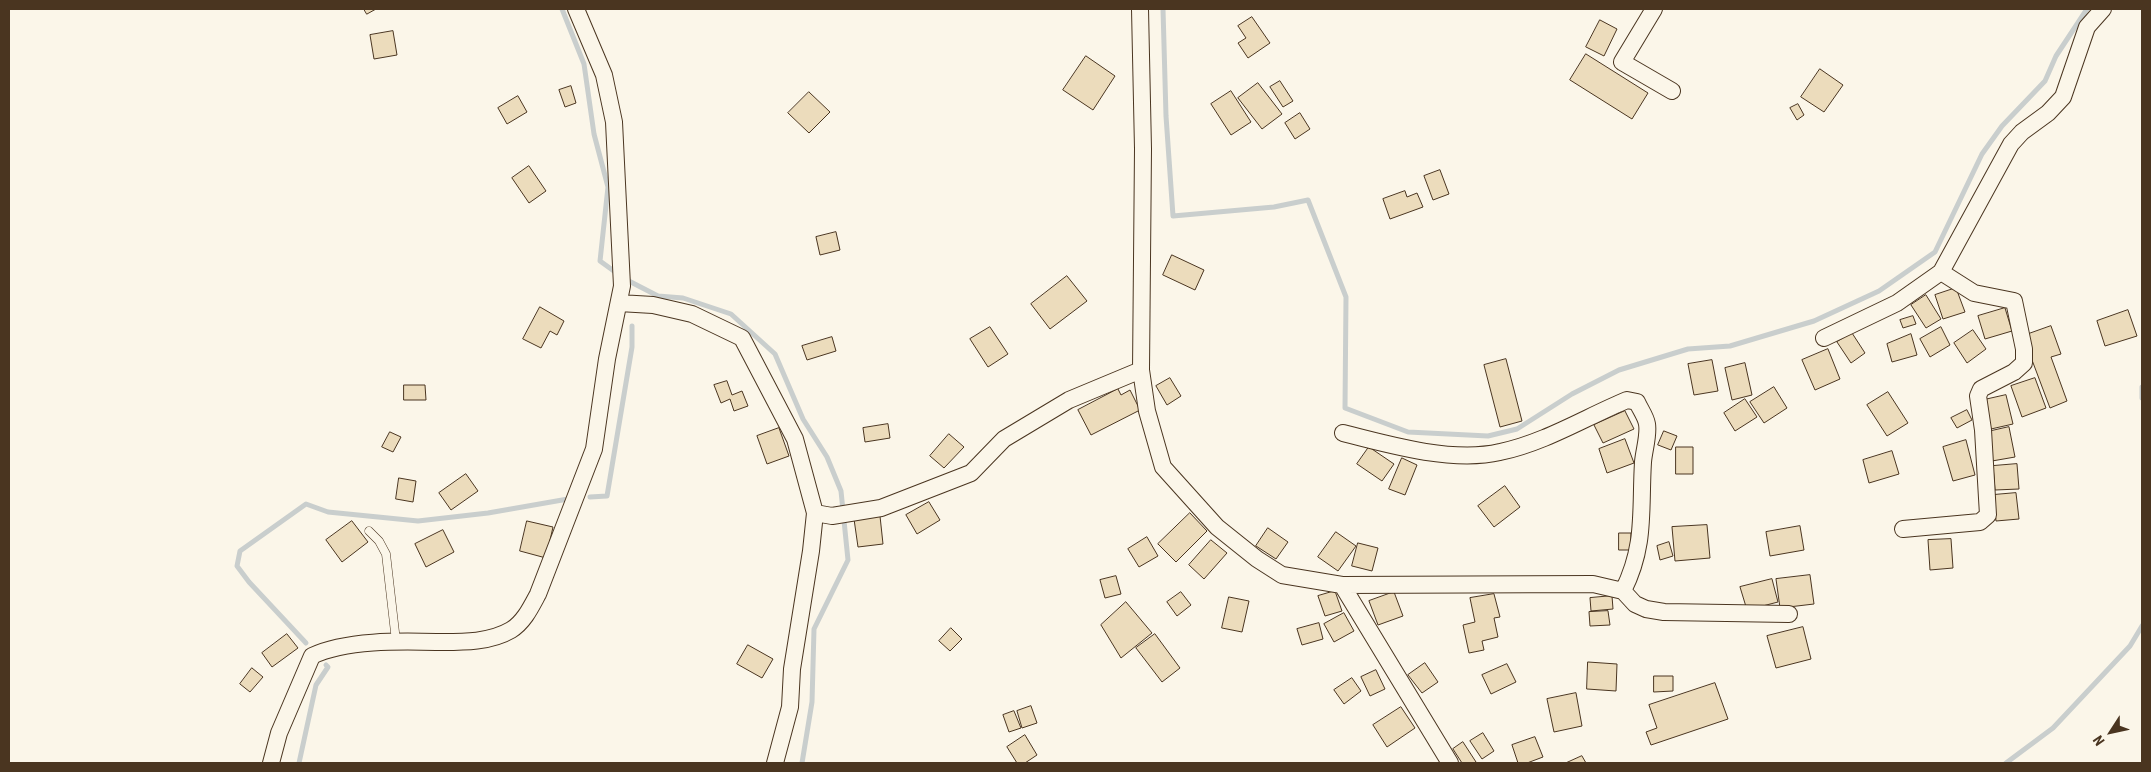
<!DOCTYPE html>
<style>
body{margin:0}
#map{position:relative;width:2151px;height:772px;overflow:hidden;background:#fbf6e9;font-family:"Roboto Condensed",sans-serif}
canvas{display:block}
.frame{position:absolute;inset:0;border:10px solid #4a3520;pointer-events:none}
.north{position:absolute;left:2086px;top:707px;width:50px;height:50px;-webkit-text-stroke:4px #fbf6e9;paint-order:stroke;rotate:235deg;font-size:14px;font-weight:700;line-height:20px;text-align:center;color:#4a3520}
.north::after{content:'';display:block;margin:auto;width:18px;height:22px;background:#4a3520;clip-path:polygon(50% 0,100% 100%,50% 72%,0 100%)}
</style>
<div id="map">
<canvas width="2151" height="772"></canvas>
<div class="frame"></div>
<div class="north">N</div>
</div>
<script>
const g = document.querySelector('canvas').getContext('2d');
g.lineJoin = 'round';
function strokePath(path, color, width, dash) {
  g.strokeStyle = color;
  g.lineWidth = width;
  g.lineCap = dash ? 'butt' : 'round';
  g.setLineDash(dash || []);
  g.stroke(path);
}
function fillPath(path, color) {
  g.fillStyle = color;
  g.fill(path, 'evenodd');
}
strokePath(new Path2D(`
 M562 9 584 64 594 134 608 187 600 261 618 274
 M1163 9 1166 116 1173 216 1274 207 1308 200 1346 297 1345 408 1408 432 1488 436 1517 429 1572 394 1619 370 1688 349 1730 346 1814 321 1879 291 1935 252 1982 154 2002 126 2045 81 2056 56 2087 9
 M625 279 658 296 683 298 731 314 775 354 803 419 827 457 841 491 848 560 814 629 812 702 802 763
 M2142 387V398
 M590 497 607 496 632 347V326
 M306 643 249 582 237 566 240 551 306 504 328 512 418 521 488 513 568 499
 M299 763 316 685 328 667 326 665
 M2006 763 2053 728 2130 646 2142 626`), '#c9cecd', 5);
const building = new Path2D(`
 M364 9H376L367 14Z
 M1252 17 1270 43 1248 58 1238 43 1246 38 1238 26Z
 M1600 20 1617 29 1604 56 1586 47Z
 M393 31 397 55 374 59 370 35Z
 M1586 54 1648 93 1632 119 1570 80Z
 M1086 56 1115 76 1093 110 1063 90Z
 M1820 69 1843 85 1824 112 1801 97Z
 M1280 81 1293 101 1283 107 1270 87Z
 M1258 83 1282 114 1262 129 1238 98Z
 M571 86 576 103 565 107 559 90Z
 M1231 91 1251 122 1231 135 1211 104Z
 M809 92 830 112 809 133 788 113Z
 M518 96 527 112 507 124 498 108Z
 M1798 104 1804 115 1797 120 1790 108Z
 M1300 113 1310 129 1295 139 1285 123Z
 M529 166 546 191 529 203 512 178Z
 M1440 170 1449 194 1433 200 1424 176Z
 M1405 191 1407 197 1417 193 1423 207 1390 219 1383 199Z
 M836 232 840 250 820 255 816 237Z
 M1172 255 1204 270 1195 290 1163 275Z
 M1067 276 1087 301 1050 329 1031 304Z
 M1956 288 1965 312 1943 319 1935 295Z
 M1926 295 1941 319 1926 328 1911 305Z
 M540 307 564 321 557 335 550 331 541 348 523 339Z
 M2005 308 2012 331 1985 339 1978 316Z
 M2128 310 2137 336 2105 346 2097 321Z
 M1913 316 1916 324 1903 328 1900 320Z
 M2051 326 2061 354 2051 357 2067 401 2050 408 2023 336Z
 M990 327 1008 354 988 367 970 339Z
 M1941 327 1950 345 1930 357 1920 339Z
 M1973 330 1986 349 1967 363 1954 343Z
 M1852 333 1865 353 1851 363 1837 342Z
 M1911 334 1917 355 1892 362 1887 344Z
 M832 337 836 351 807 360 802 346Z
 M1828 349 1840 379 1815 390 1802 360Z
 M1506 359 1522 421 1500 427 1484 365Z
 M1712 360 1718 391 1694 395 1688 364Z
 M1745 363 1752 395 1732 400 1725 368Z
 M1170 378 1181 396 1167 405 1156 386Z
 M2035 378 2046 408 2022 417 2011 386Z
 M727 381 732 395 742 391 748 406 734 411 730 399 721 403 714 385Z
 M404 385H425L426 400H404Z
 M1774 387 1787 408 1764 423 1750 402Z
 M1118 389 1121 395 1130 390 1140 410 1091 435 1078 410Z
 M1888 392 1908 423 1887 436 1867 405Z
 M2006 395 2013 424 1991 429 1984 400Z
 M1745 399 1757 417 1735 431 1724 413Z
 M1967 410 1972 420 1957 428 1951 418Z
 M1625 411 1634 429 1603 443 1594 425Z
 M888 424 890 438 865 442 863 428Z
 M2009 427 2015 457 1992 461 1987 432Z
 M779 428 789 456 767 464 757 436Z
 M1664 431 1677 436 1671 450 1658 445Z
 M390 432 401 437 393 452 382 447Z
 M949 434 964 447 944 468 930 456Z
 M1625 439 1634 463 1607 473 1599 449Z
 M1966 440 1975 475 1953 481 1943 447Z
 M1369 447 1394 464 1382 481 1357 464Z
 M1676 447H1693V474H1676Z
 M1892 451 1899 474 1869 483 1863 460Z
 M1402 458 1417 465 1405 495 1389 489Z
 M2017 464 2019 489 1995 490 1993 466Z
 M466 474 478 491 451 510 439 493Z
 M399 478 416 481 413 502 396 499Z
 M1505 486 1520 507 1494 527 1478 506Z
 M2016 493 2019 519 1996 521 1993 495Z
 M929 502 940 520 917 534 906 515Z
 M1190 513 1207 531 1176 562 1158 544Z
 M880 516 883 544 858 547 854 519Z
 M352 521 368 542 342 562 326 540Z
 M527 521 553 527 546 558 520 551Z
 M1707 525 1710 558 1675 561 1672 527Z
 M1800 526 1804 550 1770 556 1766 532Z
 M1268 528 1288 542 1276 559 1256 546Z
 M443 530 454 552 426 567 415 544Z
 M1336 532 1356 546 1338 571 1318 557Z
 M1619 533H1631V550H1619Z
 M1147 537 1158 556 1139 567 1128 549Z
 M1951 539 1953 568 1930 570 1928 540Z
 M1211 540 1227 553 1204 579 1189 565Z
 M1669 542 1673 556 1660 560 1657 546Z
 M1358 543 1378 548 1372 571 1352 566Z
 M1810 575 1814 604 1780 608 1776 579Z
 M1116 576 1121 594 1105 598 1100 580Z
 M1772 579 1778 602 1747 610 1740 587Z
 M1335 591 1342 611 1325 616 1318 596Z
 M1181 592 1191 605 1177 616 1167 602Z
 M1394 592 1403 616 1378 625 1369 601Z
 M1494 594 1500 617 1494 618 1498 637 1482 641 1484 650 1469 653 1463 625 1475 622 1470 598Z
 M1612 596 1613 609 1591 611 1590 598Z
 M1229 597 1249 601 1242 632 1222 628Z
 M1126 602 1152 633 1121 658 1101 625Z
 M1608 611 1610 625 1590 626 1589 612Z
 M1344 613 1354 631 1334 642 1324 624Z
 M1319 623 1323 639 1302 645 1297 629Z
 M1803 627 1811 659 1776 668 1767 636Z
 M951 628 962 639 950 651 939 641Z
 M287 634 298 648 272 667 262 653Z
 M1155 634 1180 668 1162 682 1136 648Z
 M748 645 773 659 762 678 737 664Z
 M1588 662 1617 664 1616 691 1587 689Z
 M1425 663 1438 682 1422 693 1408 675Z
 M1507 664 1516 682 1491 694 1482 675Z
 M252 668 263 677 250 692 240 684Z
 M1376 670 1385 689 1370 696 1361 677Z
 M1654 676H1673V691L1654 692Z
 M1352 678 1361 691 1344 704 1334 690Z
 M1715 683 1728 719 1651 745 1646 732 1657 728 1649 705Z
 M1576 693 1582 726 1554 732 1547 699Z
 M1031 706 1037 723 1022 728 1017 711Z
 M1401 707 1415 728 1387 747 1373 725Z
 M1014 711 1021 728 1009 732 1003 715Z
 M1483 733 1494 751 1482 759 1470 741Z
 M1025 735 1037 755 1025 763H1017L1007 747Z
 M1535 737 1543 757 1527 763H1518L1512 745Z
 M1463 742 1476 762 1473 763H1462L1453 749Z
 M1582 756 1586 763H1566Z`);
fillPath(building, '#ecdcbc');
strokePath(building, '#4a3520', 1);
const lane = new Path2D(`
 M369 531 379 541 386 554 396 641`);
const street = new Path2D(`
 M1140 9 1143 149 1141 370 1147 411 1163 467 1217 527 1257 559 1282 575 1342 585 1450 763
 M1654 9 1622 62 1672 91
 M619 303 653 305 692 314 742 338 795 439 815 513 811 551 792 669 790 707 775 763
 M1824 338 1897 303 1941 272 2011 144 2022 132 2048 113 2063 97 2087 27 2103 9
 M1343 433C1389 445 1453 463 1500 452 1544 443 1586 417 1627 400L1637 402C1640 409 1646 417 1647 424 1649 435 1644 450 1643 462 1640 511 1646 545 1623 591
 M815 513 832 516 881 508 971 473 1004 439 1069 400 1141 370
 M1903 529 1980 522 1988 515 1983 430 1978 396 1981 389 2014 372 2024 363V349L2014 301 1974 293 1941 272
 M1342 585 1593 584 1623 591 1635 604 1646 609 1664 612 1789 614
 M271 763 279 733 312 656C345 640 400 641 436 642 460 642 489 643 511 630 524 622 531 607 538 594L594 449 607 359 622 286 614 122 604 75 576 9`);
strokePath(lane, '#4a3520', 9);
strokePath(street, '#4a3520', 18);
strokePath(lane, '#fbf6e9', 8);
strokePath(street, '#fbf6e9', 16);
</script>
